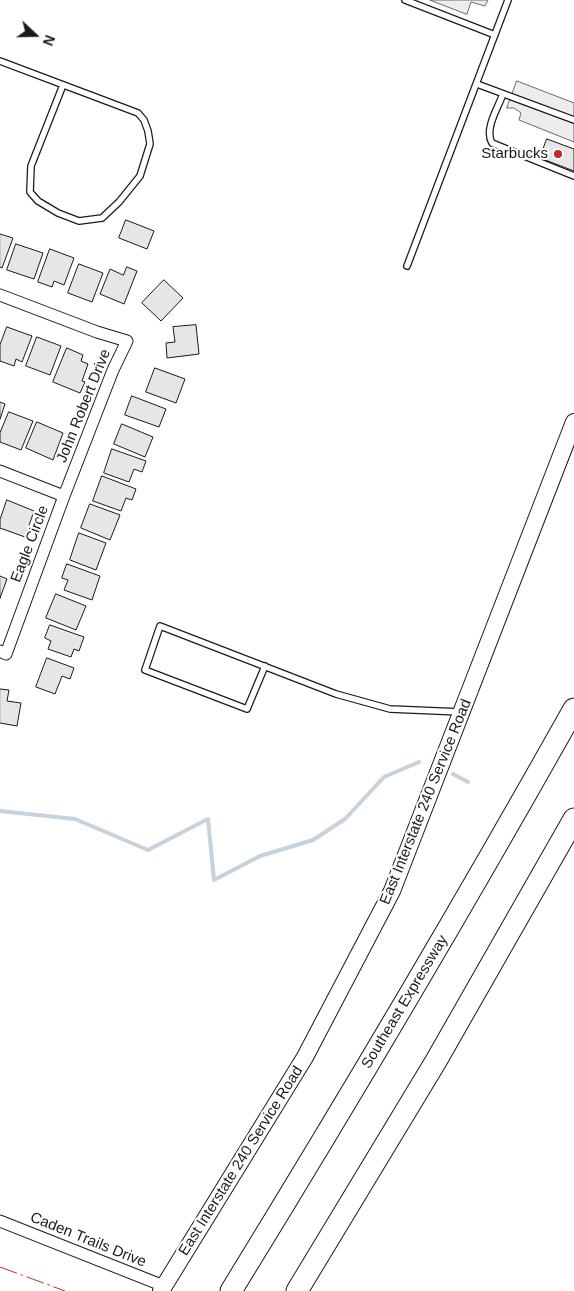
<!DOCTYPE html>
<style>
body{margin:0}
#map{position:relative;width:574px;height:1291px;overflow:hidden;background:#fff;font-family:Arial,sans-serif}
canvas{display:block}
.north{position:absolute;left:10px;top:10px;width:50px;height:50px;-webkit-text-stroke:4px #fff;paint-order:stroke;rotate:111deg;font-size:14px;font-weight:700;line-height:20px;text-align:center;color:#1a1a1a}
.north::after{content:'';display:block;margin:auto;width:18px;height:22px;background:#1a1a1a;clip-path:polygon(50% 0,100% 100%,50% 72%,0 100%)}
</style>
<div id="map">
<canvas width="574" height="1291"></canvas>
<div class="north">N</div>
</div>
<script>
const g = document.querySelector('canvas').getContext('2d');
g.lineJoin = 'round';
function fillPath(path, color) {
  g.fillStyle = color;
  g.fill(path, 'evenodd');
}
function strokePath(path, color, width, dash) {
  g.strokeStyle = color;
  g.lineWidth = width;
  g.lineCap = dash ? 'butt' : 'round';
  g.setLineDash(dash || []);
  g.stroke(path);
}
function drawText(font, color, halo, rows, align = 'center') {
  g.font = font + ' Arial,sans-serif';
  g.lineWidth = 4;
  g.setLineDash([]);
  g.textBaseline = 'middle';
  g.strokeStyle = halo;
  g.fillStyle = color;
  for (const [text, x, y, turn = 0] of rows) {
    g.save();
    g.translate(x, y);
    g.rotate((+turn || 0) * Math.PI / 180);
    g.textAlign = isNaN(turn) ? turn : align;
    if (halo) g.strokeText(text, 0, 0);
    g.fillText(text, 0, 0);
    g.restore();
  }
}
const parking = new Path2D(`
 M430 0H488L485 6 471 2 467 14Z
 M517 81 574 103V142L519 120 521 113 514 108H507Z`);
fillPath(parking, '#ededed');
strokePath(parking, '#6a6a6a', 1);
strokePath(new Path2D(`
 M453 774 468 782
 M0 811 75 819 148 850 208 819 214 880 260 856 313 840 345 819 384 777 419 762`), '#c6d2dc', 4);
const building = new Path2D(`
 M547 139 574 149V171L540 158Z
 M126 220 154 231 147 249 119 238Z
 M0 234 13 238 2 268 0 267Z
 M16 244 43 253 34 279 7 270Z
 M50 249 74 258 64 285 54 281 52 287 38 282Z
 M79 264 103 273 92 302 68 293Z
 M127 267 137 271 124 304 100 294 110 269 123 275Z
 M164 280 183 298 161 321 142 303Z
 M196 325 199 354 167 358 166 343 175 342 173 327Z
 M7 327 32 336 22 362 16 359 14 366 0 361V345Z
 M37 337 61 346 50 375 26 366Z
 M67 348 83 355 81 361 88 364 82 381 85 382 80 393 53 382Z
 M155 368 185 379 176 403 146 392Z
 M132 396 166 409 159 427 125 415Z
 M0 402 5 404 0 419Z
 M9 412 33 421 21 450 0 442V433Z
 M37 422 63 433 53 460 26 448Z
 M122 424 153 437 145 457 114 444Z
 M112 449 146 461 142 472 134 469 129 482 104 473Z
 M102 476 136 489 132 500 126 498 121 511 93 501Z
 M7 500 34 511 25 537 0 528V520Z
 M90 504 120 515 110 540 81 528Z
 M79 533 106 543 96 570 70 560Z
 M67 564 100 576 92 600 64 590 68 580 62 578Z
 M0 576 7 579 0 598Z
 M56 594 86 606 76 630 46 618Z
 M50 625 84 637 79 651 74 649 71 657 48 649 51 641 45 638Z
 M47 658 74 668 70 679 62 676 55 694 36 687Z
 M0 689 9 690 7 701 21 703 17 726 0 723Z`);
fillPath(building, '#e6e6e6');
strokePath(building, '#1a1a1a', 1);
const lane = new Path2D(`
 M405 0 495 35
 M0 61C46 78 92 96 138 113L144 120 148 131 150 144 140 176 119 202 102 218 79 221 58 213 38 201 30 192 31 166 63 85
 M477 84 574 120
 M503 94C498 108 484 129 492 143L574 176
 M407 266 508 0
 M265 666 247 709 145 670 160 626 336 694 390 709 461 712`);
const street = new Path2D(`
 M0 295 97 332 127 341 113 370 64 496 6 654 0 651
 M0 471 64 496
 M0 1221 164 1286`);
const secondary = new Path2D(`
 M161 1291 305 1057 392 891 574 422`);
const highway = new Path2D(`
 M231 1291C349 1099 464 905 574 709
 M297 1291 436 1061 574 819`);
strokePath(lane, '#1a1a1a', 8);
strokePath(street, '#1a1a1a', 13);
strokePath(secondary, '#1a1a1a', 18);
strokePath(highway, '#1a1a1a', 23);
strokePath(lane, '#fff', 5.5);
strokePath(street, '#fff', 11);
strokePath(secondary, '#fff', 16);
strokePath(highway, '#fff', 21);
strokePath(new Path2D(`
 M0 1267 65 1291`), '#c62828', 1, [18, 4, 2.5, 4]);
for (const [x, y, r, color] of [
 [558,154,5,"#c62828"]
]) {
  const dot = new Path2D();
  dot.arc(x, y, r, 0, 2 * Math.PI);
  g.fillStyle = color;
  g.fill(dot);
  strokePath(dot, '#fff', 2);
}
drawText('15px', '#1a1a1a', '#fff', [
 ["Starbucks",548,154]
], 'right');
drawText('15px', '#1a1a1a', '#fff', [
 ["John Robert Drive",84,406,-68],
 ["Eagle Circle",30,544,-69],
 ["East Interstate 240 Service Road",426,802,-68],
 ["Southeast Expressway",405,1002,-59],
 ["East Interstate 240 Service Road",241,1161,-58],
 ["Caden Trails Drive",88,1240,22]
]);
</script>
